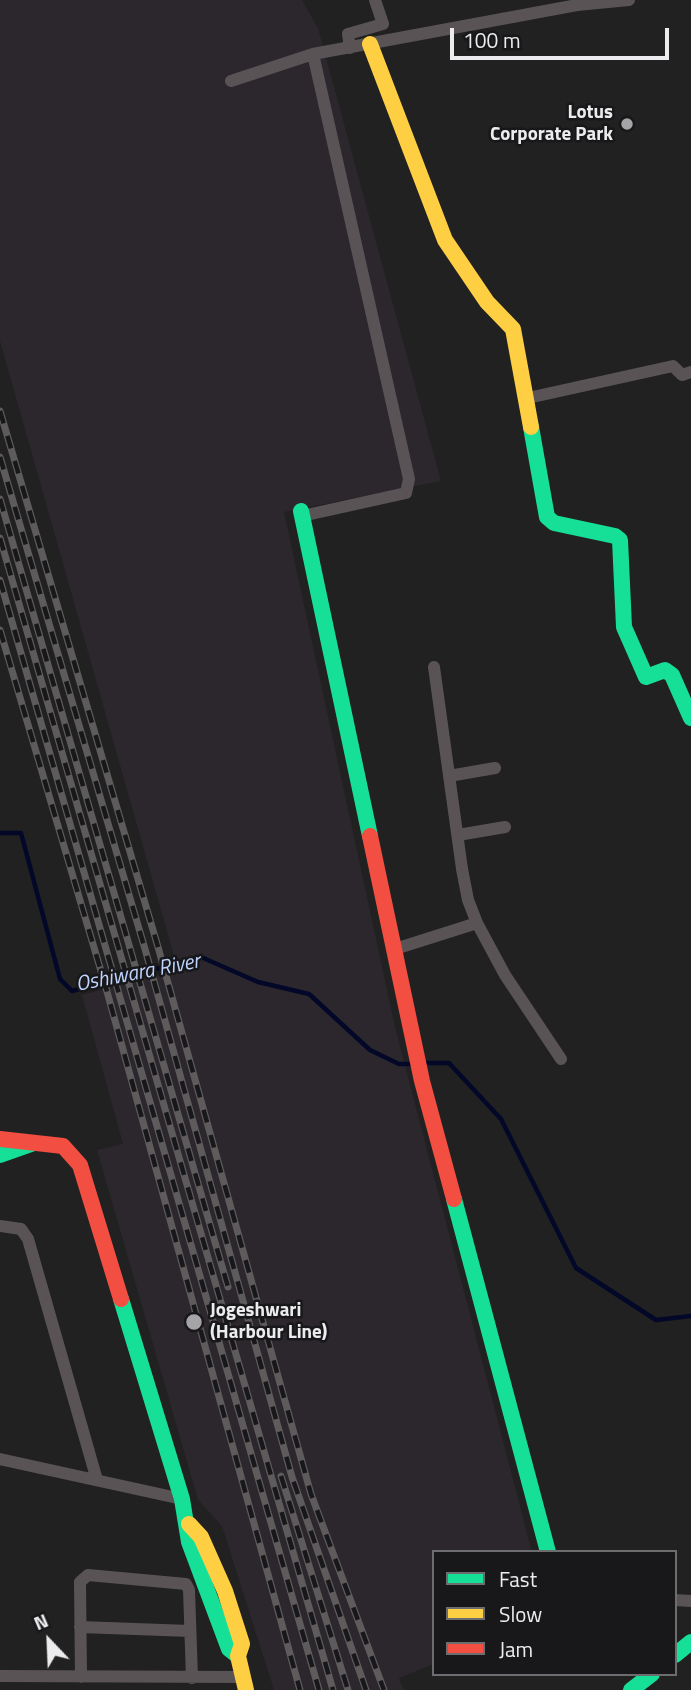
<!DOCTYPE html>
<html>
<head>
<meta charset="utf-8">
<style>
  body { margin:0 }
  #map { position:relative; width:691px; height:1690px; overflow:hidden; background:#212121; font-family:"Titillium Web",sans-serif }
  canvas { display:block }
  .legend { position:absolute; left:432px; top:1550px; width:245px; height:126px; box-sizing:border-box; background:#181719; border:2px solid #6d6c6e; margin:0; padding:9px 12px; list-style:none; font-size:21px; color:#ecebed }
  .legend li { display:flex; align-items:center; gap:14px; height:35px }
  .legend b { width:35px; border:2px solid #6d6c6e }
  .north { position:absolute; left:14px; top:1606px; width:70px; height:70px; -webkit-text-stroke:5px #181719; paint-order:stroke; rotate:337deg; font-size:19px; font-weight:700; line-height:28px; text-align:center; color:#ecebed }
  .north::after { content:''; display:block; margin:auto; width:24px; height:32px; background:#ecebed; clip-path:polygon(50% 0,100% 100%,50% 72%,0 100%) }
  .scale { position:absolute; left:450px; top:28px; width:219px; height:32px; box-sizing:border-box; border:4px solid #ecebed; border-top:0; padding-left:9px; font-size:21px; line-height:24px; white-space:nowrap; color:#ecebed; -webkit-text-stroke:5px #181719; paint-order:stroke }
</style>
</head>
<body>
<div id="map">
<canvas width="691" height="1690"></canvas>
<ul class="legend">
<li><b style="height:9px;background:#16e098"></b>Fast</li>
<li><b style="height:9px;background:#ffcf43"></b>Slow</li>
<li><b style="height:9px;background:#f24e42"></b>Jam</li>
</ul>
<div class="north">N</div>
<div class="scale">100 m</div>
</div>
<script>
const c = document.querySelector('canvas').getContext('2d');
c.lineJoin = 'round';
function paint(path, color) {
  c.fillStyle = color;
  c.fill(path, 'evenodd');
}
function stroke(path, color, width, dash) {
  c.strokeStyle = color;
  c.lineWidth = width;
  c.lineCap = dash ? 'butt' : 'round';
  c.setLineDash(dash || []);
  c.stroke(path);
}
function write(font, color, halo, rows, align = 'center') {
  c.font = font + ' "Titillium Web",sans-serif';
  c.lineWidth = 5;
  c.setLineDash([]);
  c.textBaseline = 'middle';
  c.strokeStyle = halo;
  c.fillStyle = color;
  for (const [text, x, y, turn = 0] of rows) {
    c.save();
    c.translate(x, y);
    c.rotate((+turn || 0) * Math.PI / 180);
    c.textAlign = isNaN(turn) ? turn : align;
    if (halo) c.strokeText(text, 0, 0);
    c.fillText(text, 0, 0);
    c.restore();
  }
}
paint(new Path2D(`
  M0 0H302L318 28 441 481 284 512 395 1027 532 1552H434V1664L399 1678 404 1690H274L222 1526 198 1500 97 1150 123 1144 82 995 178 970 0 341Z`), '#2b272c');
stroke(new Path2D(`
  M0 833H21L60 979 72 991 201 957 258 982 309 994 370 1050 399 1064H413
  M421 1063H449L501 1119 576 1268 656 1320 691 1316`), '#030829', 4.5);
stroke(new Path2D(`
  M350 48 348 34 383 24 375 0
  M231 81 313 54 577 5 629 0
  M528 398 673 366 682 375 691 372
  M302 516 406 493 409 479 313 54
  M434 667 462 869 468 900 477 923
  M449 776 495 768
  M458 835 505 827
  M395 949 477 923 505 975 561 1059
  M0 1226 21 1229 28 1239 97 1480
  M0 1459 182 1499
  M675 1600 691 1601
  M80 1627 190 1631
  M0 1676 243 1677
  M81 1677 80 1582 88 1575 186 1584 189 1590 192 1678`), '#595356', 12);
stroke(new Path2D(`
  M531 427 547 517 554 523 615 536 620 540 624 627 646 677 665 670 672 675 691 718
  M301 511 370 836
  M0 1155 34 1143
  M454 1199 548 1552
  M121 1299 182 1499 189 1542 229 1649 238 1656
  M675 1655 691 1642
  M631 1690 652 1674`), '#16e098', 16);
stroke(new Path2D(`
  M370 44 445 240 487 302 513 329 531 427
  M189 1524 201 1537 225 1591 242 1644 238 1656 246 1690`), '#ffcf43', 16);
stroke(new Path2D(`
  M370 836 422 1081 454 1199
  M0 1139 63 1146 80 1165 121 1299`), '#f24e42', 16);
const rail = new Path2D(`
  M0 411 158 947 311 1494 384 1690
  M0 457 145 949 292 1477 366 1690
  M0 499 228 1287
  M0 538 333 1690
  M0 580 319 1690
  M0 630 106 988 300 1690
  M281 1476 348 1690`);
stroke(rail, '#5e5b5d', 7);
stroke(rail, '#181719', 4.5, [13]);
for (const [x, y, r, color] of [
  [627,124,7,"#a5a4a6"],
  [194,1322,9,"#a5a4a6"]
]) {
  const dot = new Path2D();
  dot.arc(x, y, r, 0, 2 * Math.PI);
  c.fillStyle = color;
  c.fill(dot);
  stroke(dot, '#181719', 2.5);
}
write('bold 19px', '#ecebed', '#181719', [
  ["Lotus",613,113],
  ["Corporate Park",613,135],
  ["Jogeshwari",210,1311,"left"],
  ["(Harbour Line)",210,1333,"left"]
], 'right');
write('italic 21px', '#bed4fe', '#181719', [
  ["Oshiwara River",138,974,-11]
]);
</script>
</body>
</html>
